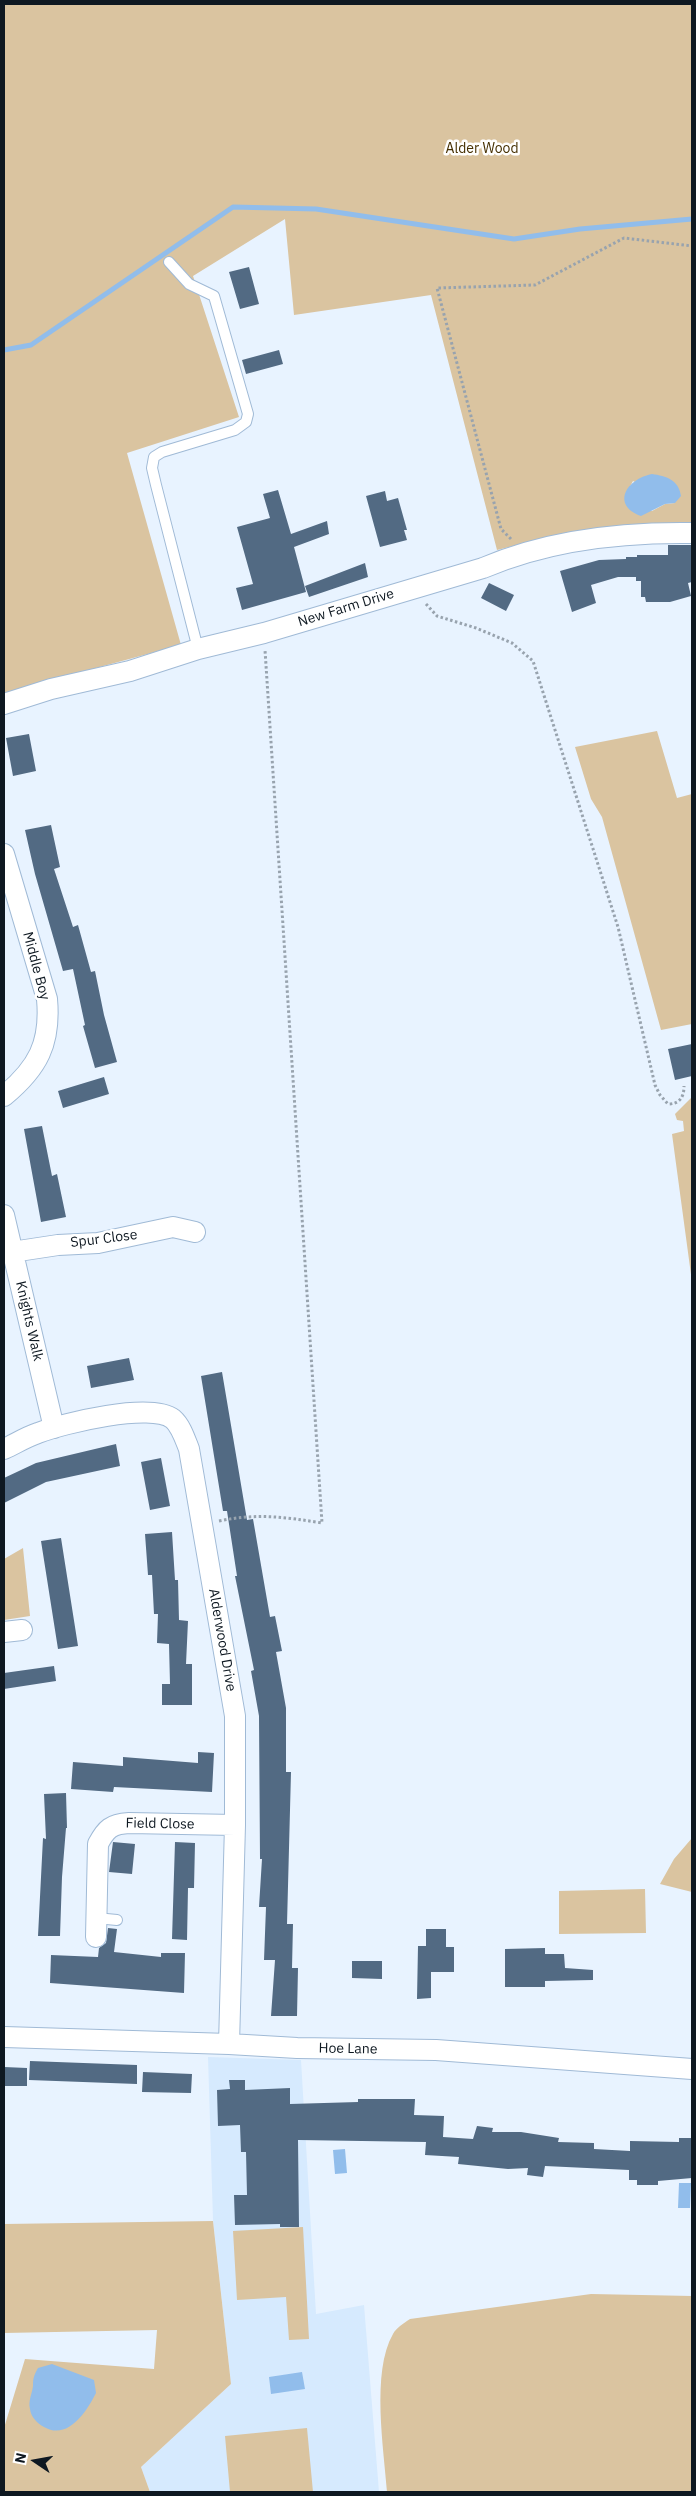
<!DOCTYPE html>
<html>
<head>
<meta charset="utf-8">
<style>
  body { margin:0 }
  #map { position:relative; width:696px; height:2496px; overflow:hidden; background:#e8f3ff; font-family:"IBM Plex Sans",sans-serif }
  canvas { display:block }
  .frame { position:absolute; inset:0; border:5px solid #0e1821; pointer-events:none }
  .north { position:absolute; left:10px; top:2436px; width:50px; height:50px; -webkit-text-stroke:4px #fff; paint-order:stroke; rotate:282deg; font-size:14px; font-weight:700; line-height:20px; text-align:center; color:#0e1821 }
  .north::after { content:''; display:block; margin:auto; width:18px; height:22px; background:#0e1821; clip-path:polygon(50% 0,100% 100%,50% 72%,0 100%) }
</style>
</head>
<body>
<div id="map">
<canvas width="696" height="2496"></canvas>
<div class="frame"></div>
<div class="north">N</div>
</div>
<script>
const c = document.querySelector('canvas').getContext('2d');
c.lineJoin = 'round';
function paint(path, color) {
  c.fillStyle = color;
  c.fill(path, 'evenodd');
}
function stroke(path, color, width, dash) {
  c.strokeStyle = color;
  c.lineWidth = width;
  c.lineCap = dash ? 'butt' : 'round';
  c.setLineDash(dash || []);
  c.stroke(path);
}
function write(font, color, halo, rows, align = 'center') {
  c.font = font + ' "IBM Plex Sans",sans-serif';
  c.lineWidth = 5;
  c.setLineDash([]);
  c.textBaseline = 'middle';
  c.strokeStyle = halo;
  c.fillStyle = color;
  for (const [text, x, y, turn = 0] of rows) {
    c.save();
    c.translate(x, y);
    c.rotate((+turn || 0) * Math.PI / 180);
    c.textAlign = isNaN(turn) ? turn : align;
    if (halo) c.strokeText(text, 0, 0);
    c.fillText(text, 0, 0);
    c.restore();
  }
}
paint(new Path2D(`
  M208 2057 301 2060 316 2314 364 2305 379 2492H150L141 2467 231 2384 213 2220Z`), '#d6eafe');
paint(new Path2D(`
  M4 4H692V527L553 536 497 550 431 295 294 315 285 219 193 276 239 417 127 453 181 645 59 678 4 699ZM633 481 675 503 665 504 652 511 625 496Z
  M657 731 677 798 692 794V1024L661 1030 602 817 591 799 575 747Z
  M692 1097V1282L672 1134 684 1131 683 1121 677 1120 675 1114Z
  M23 1548 30 1616 4 1620V1559Z
  M692 1838V1892L660 1884 674 1859Z
  M645 1889 646 1933 559 1934V1891Z
  M213 2221 231 2384 141 2467 150 2492H4V2428L25 2359 154 2369 157 2330 4 2333V2224Z
  M303 2227 309 2339 289 2340 286 2297 237 2300 233 2231Z
  M591 2294 692 2296V2492H387C384 2449 371 2372 393 2334 396 2328 404 2323 410 2319Z
  M307 2428 313 2492H230L225 2436Z`), '#dac4a0');
paint(new Path2D(`
  M652 474C666 476 679 480 681 496L675 503 665 504 641 516C611 505 626 479 652 474Z
  M345 2149 347 2173 335 2174 333 2150Z
  M679 2183H691L690 2208H678Z
  M52 2364 94 2380 96 2393C87 2411 68 2441 44 2427 37 2423 31 2417 30 2409 28 2401 32 2394 33 2386 33 2378 34 2375 38 2368Z
  M302 2372 305 2389 271 2394 269 2377Z`), '#91bdeb');
stroke(new Path2D(`
  M4 350 31 345 233 207 316 209 514 239 580 229 692 219`), '#91bdeb', 5);
paint(new Path2D(`
  M249 267 259 304 240 309 229 272Z
  M279 350 283 364 246 374 242 360Z
  M278 490 291 534 327 521 329 534 294 547 306 592 242 610 236 588 253 584 237 527 270 518 263 494Z
  M385 491 387 501 398 498 407 530H404L407 540 380 547 366 496Z
  M668 545H692V582L688 583 691 596 670 602H646L645 597H641V581H636V577H618L591 585 596 603 572 612 560 571 599 560 626 559V557H637V555H668Z
  M365 563 368 577 309 597 305 586Z
  M489 583 514 595 506 611 481 598Z
  M29 734 36 771 13 776 6 738Z
  M51 825 60 867 54 869 73 927 78 925 91 972 95 971 104 1015 117 1062 95 1068 83 1026 85 1025 73 969 63 971 35 874 25 830Z
  M692 1044V1076L675 1080 668 1049Z
  M104 1077 109 1094 63 1108 58 1091Z
  M42 1126 52 1176 57 1174 66 1217 41 1222 24 1129Z
  M129 1358 134 1380 91 1388 87 1366Z
  M222 1372 247 1520 253 1519 270 1617 275 1616 282 1651 276 1652 286 1708V1772H291L287 1924H293L292 1968H298L297 2016H271L275 1960H264L266 1907H259L262 1859H260L259 1716 251 1671 254 1670 235 1576H237L227 1511H223L201 1376Z
  M116 1444 120 1466 46 1482 4 1503V1478L36 1463Z
  M161 1458 170 1506 150 1510 141 1462Z
  M172 1532 175 1580H178L179 1620 188 1621 186 1664H192V1705H162V1684H170L169 1644 157 1643 158 1614H154L152 1575H148L145 1534Z
  M61 1538 78 1646 58 1649 41 1541Z
  M54 1666 56 1681 4 1689V1673Z
  M198 1752 214 1753 212 1792 114 1787 113 1792 71 1789 73 1762 123 1766V1757L198 1763Z
  M66 1793 67 1828H66L62 1877 60 1936H38L43 1838 46 1839 44 1794Z
  M113 1842 135 1844 132 1874 109 1872Z
  M175 1842 195 1843 194 1888H188L187 1940 172 1939Z
  M108 1928 117 1929 114 1952 161 1957V1953H185L184 1993 50 1983 51 1955 98 1957 99 1948 106 1943Z
  M426 1929H446V1947H454V1972H431V1998L417 1999 418 1946H426Z
  M545 1948V1954H564L565 1968 593 1970V1980L545 1981V1987H505V1949Z
  M352 1961H382V1979L352 1978Z
  M30 2061 137 2065V2084L29 2080Z
  M4 2067 27 2068V2086H4Z
  M143 2072 192 2074 191 2093 142 2092Z
  M229 2080H245V2090L290 2088V2104L358 2102V2099H415L414 2115 444 2116 443 2137 473 2139 477 2126 493 2128 492 2132H521L559 2138 558 2142 594 2143V2149L630 2151V2141L679 2142V2138H692V2178L658 2181V2185H637V2180H629V2170L545 2166 543 2177 527 2175 528 2168 508 2169 458 2164 459 2157 425 2155 426 2142 298 2140 299 2227H280V2224L235 2225 234 2195H247L246 2152H241L240 2125 218 2126 217 2090 230 2089Z`), '#526a83');
const service = new Path2D(`
  M169 262 189 284 214 296 248 414 246 422 235 430 162 452 154 457 152 468 156 485 198 649
  M96 1918 117 1920`);
const minor = new Path2D(`
  M4 704 51 689 130 671 198 649 264 633 483 568C548 540 622 532 692 533
  M4 854 47 999C51 1043 38 1068 4 1096
  M4 1215 54 1428
  M12 1252 58 1245 98 1243 173 1227 195 1232
  M4 1449C15 1444 26 1437 38 1433 64 1423 151 1402 173 1419 181 1426 185 1439 189 1449L235 1716V1825L229 2044
  M4 1632 22 1630
  M96 1937 98 1844C106 1829 111 1824 129 1823L235 1825
  M4 2037 229 2044 297 2048 436 2050 692 2069`);
stroke(service, '#a0bad6', 12);
stroke(minor, '#a0bad6', 22);
stroke(new Path2D(`
  M511 539 501 529 437 288 535 285 624 238 692 246
  M426 604 437 616 476 628 512 643 533 661 618 927 655 1085 660 1095 668 1104C680 1104 684 1097 684 1086
  M219 1521C257 1513 285 1517 322 1523L265 650`), '#98a3ae', 3, [2.5, 2.5]);
stroke(service, '#fff', 10);
stroke(minor, '#fff', 20);
write('14px', '#463002', '#fff', [
  ["Alder Wood",482,149]
]);
write('14px', '#0e1821', '#fff', [
  ["New Farm Drive",346,608,-17],
  ["Middle Boy",36,966,75],
  ["Spur Close",104,1239,-7],
  ["Knights Walk",29,1321,77],
  ["Alderwood Drive",222,1640,80],
  ["Field Close",160,1824,1],
  ["Hoe Lane",348,2049,1]
]);
</script>
</body>
</html>
